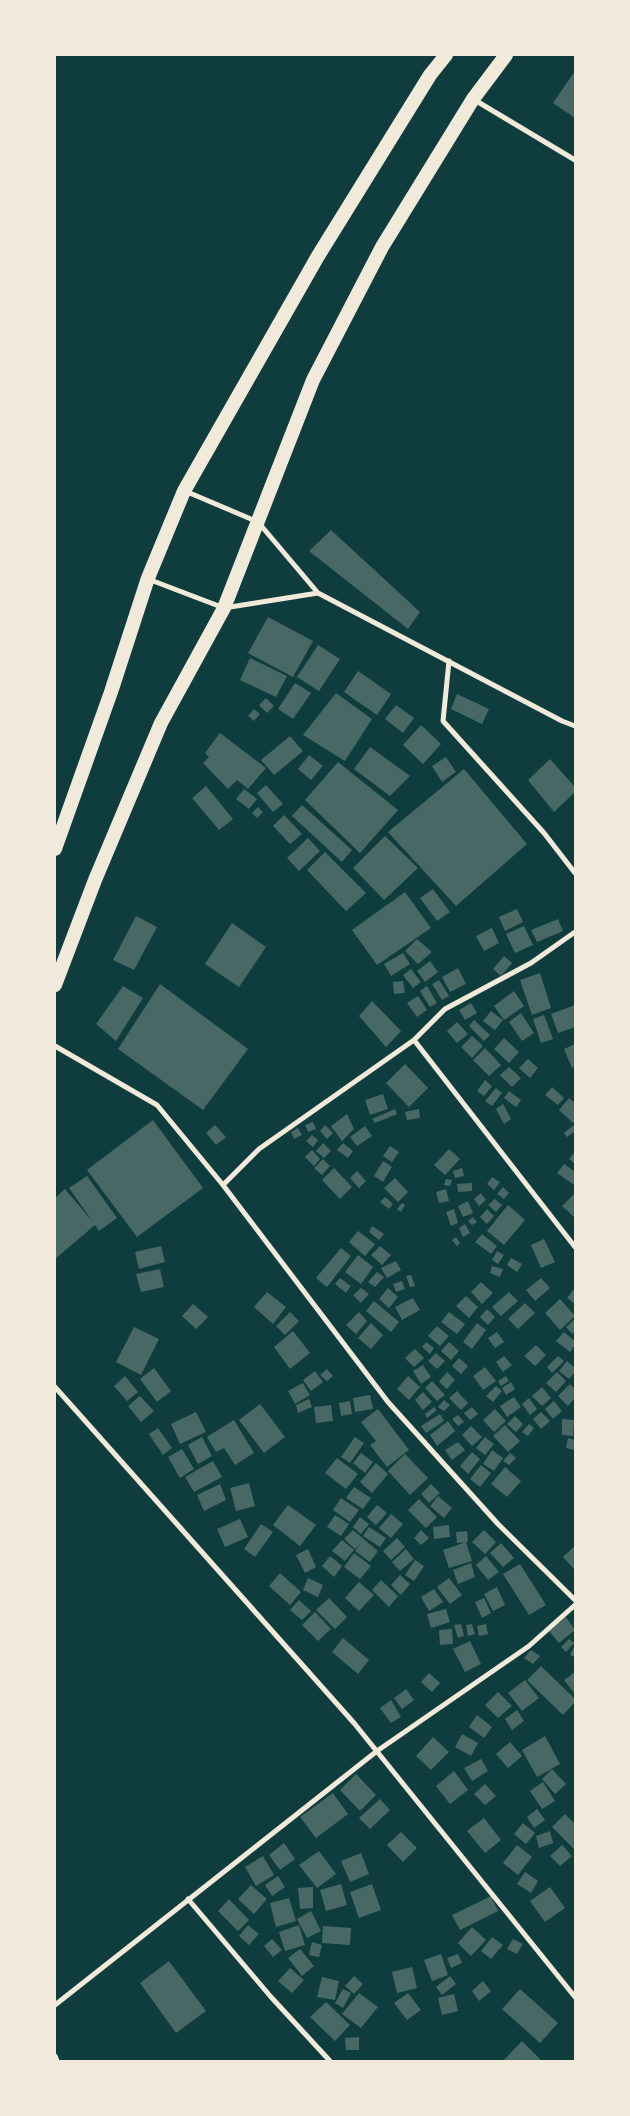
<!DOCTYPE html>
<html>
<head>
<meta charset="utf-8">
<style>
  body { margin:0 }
  #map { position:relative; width:630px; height:2116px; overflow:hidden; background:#0f3d3e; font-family:"Exo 2",sans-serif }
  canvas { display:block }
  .frame { position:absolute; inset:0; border:56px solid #f1e9da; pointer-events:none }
</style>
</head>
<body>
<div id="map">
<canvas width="630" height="2116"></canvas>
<div class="frame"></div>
</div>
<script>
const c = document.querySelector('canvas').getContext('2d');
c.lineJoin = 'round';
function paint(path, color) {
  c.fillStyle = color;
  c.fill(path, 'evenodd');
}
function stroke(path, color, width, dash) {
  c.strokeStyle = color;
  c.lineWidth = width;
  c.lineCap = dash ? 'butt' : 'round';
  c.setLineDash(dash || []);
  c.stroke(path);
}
paint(new Path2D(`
  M575 71V118L553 103Z
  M331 530 420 612 408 629 309 551Z
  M268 617 313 641 293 677 248 653Z
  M318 645 340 659 319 691 297 677Z
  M250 658 287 676 276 697 240 680Z
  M358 671 391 694 377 715 344 692Z
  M295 683 311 693 293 719 278 709Z
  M336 693 372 719 345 761 303 735Z
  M457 694 489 709 482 724 451 709Z
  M266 698 274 706 267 713 259 705Z
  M396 705 414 718 403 733 385 719Z
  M254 709 260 714 254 721 248 716Z
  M421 725 441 744 423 764 403 745Z
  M220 733 266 768 248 789 237 780 228 789 203 763 209 757 205 753Z
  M290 736 303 751 274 775 261 760Z
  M370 747 410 776 390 796 354 769Z
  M309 755 323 766 311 780 298 769Z
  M446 757 456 772 442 782 432 766Z
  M550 759 575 787V792L554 812 528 780Z
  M338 762 398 810 360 853 305 800Z
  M464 769 527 844 456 906 388 832Z
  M266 785 283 804 273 812 257 793Z
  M206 786 233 819 219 830 192 798Z
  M244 789 257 799 249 809 236 799Z
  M302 805 352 850 342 862 292 816Z
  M258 807 263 812 257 818 252 813Z
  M284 815 302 834 290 844 273 826Z
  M385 836 418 868 384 900 353 868Z
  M308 838 320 851 299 871 287 858Z
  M325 852 366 893 346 911 307 870Z
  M433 889 450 912 437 921 420 898Z
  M405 892 431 928 377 965 352 930Z
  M517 909 523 922 505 931 499 917Z
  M136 916 157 927 134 970 113 960Z
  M558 919 563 931 537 942 531 930Z
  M232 923 266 947 239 987 205 964Z
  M524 926 533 945 515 953 506 934Z
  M492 928 499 943 484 951 476 936Z
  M417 939 432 952 418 964 405 951Z
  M403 953 410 964 391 976 384 964Z
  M504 956 512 963 501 976 493 969Z
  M430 961 438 972 425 982 417 971Z
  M458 968 466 984 450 992 442 977Z
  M411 969 421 982 413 988 403 975Z
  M540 973 551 1008 532 1015 520 980Z
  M439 980 449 996 442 1000 432 984Z
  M403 981 405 993 394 994 393 982Z
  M160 984 248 1049 203 1110 118 1049Z
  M123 986 143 998 116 1041 96 1024Z
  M427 986 437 1003 430 1007 420 991Z
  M514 991 524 1006 504 1020 494 1006Z
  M418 996 427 1010 417 1017 407 1003Z
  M372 1001 401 1031 386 1047 359 1016Z
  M471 1003 477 1013 465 1020 459 1010Z
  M575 1005V1027L558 1033 551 1014Z
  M491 1011 503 1020 495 1030 483 1021Z
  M521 1013 534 1033 522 1041 509 1022Z
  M544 1015 553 1039 541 1043 533 1019Z
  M474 1020 490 1035 484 1041 469 1026Z
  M457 1022 468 1034 457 1043 447 1031Z
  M472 1036 483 1046 472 1058 461 1047Z
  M504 1038 519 1052 509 1063 494 1049Z
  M575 1044V1066L572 1068 564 1049Z
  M485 1048 501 1065 489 1076 473 1060Z
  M528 1059 538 1068 530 1078 519 1068Z
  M405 1064 428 1088 409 1107 386 1083Z
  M509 1067 521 1078 512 1087 500 1075Z
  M485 1080 492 1086 484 1096 477 1091Z
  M552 1087 564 1098 558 1105 545 1095Z
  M496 1088 502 1093 492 1106 485 1101Z
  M509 1091 521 1100 516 1107 504 1098Z
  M383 1094 388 1109 370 1115 365 1100Z
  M569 1098 575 1103V1120L573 1123 559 1110Z
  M503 1104 511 1119 504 1124 496 1109Z
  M395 1109 397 1114 375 1123 372 1119Z
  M419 1109 420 1118 407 1120 405 1112Z
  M347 1114 354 1129 342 1141 331 1126Z
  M153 1120 203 1188 137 1237 87 1170Z
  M313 1122 316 1129 308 1132 305 1125Z
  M575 1124V1131L567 1137 564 1133Z
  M215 1125 226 1137 216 1145 206 1133Z
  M325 1125 333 1133 327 1139 320 1131Z
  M365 1126 372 1136 357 1146 350 1137Z
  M298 1128 302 1135 294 1139 291 1132Z
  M312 1135 318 1140 313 1147 306 1141Z
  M323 1143 331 1151 324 1158 316 1151Z
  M343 1143 353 1151 348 1158 337 1150Z
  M390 1146 399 1152 392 1162 383 1156Z
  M449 1149 460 1159 445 1175 434 1165Z
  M312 1150 320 1159 314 1166 305 1157Z
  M575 1152V1164L569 1159Z
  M323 1159 330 1166 322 1175 314 1168Z
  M383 1161 392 1167 383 1182 374 1176Z
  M564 1164 575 1172 574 1185 557 1173Z
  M334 1168 352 1187 340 1199 322 1180Z
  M462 1168 464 1176 455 1178 453 1171Z
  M357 1171 366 1181 359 1188 350 1178Z
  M87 1176 117 1218 99 1231 95 1225 55 1259V1198L65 1189 93 1222 69 1188Z
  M492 1177 500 1182 494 1190 487 1184Z
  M395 1178 408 1192 398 1202 384 1188Z
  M446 1179 452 1180 450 1186 444 1185Z
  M472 1183V1191L458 1192 457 1184Z
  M503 1187 509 1193 504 1199 497 1194Z
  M446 1189 449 1201 439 1203 436 1192Z
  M481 1193 486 1200 479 1206 474 1199Z
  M575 1193V1218L562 1206Z
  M385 1197 393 1204 389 1209 380 1202Z
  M495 1199 502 1205 496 1212 488 1205Z
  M468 1201 473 1213 463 1217 458 1206Z
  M402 1203 405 1205 401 1212 397 1209Z
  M508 1205 525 1220 504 1245 487 1231Z
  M454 1209 458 1223 451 1226 446 1212Z
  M487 1209 494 1216 487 1224 480 1217Z
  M473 1217 477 1222 472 1225 468 1221Z
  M465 1224 470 1233 463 1237 459 1228Z
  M372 1226 384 1234 379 1240 369 1232Z
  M358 1231 375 1244 365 1256 349 1242Z
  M482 1234 497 1246 491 1254 475 1242Z
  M456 1237 460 1243 457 1246 452 1240Z
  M544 1239 555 1262 541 1268 531 1245Z
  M161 1246 165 1262 139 1269 135 1252Z
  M380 1246 391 1255 382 1265 371 1255Z
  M341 1248 351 1256 327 1287 316 1278Z
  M497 1251 504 1255 498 1264 492 1260Z
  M358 1255 373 1267 361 1284 345 1272Z
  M511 1258 522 1264 517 1272 507 1265Z
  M396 1261 401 1270 387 1278 381 1268Z
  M492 1266 503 1269 500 1277 490 1273Z
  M160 1269 164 1287 141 1292 136 1274Z
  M377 1272 384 1277 375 1287 368 1282Z
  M411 1275 415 1286 410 1287 406 1276Z
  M340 1278 351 1286 346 1293 335 1284Z
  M541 1278 550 1288 535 1301 526 1290Z
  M402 1281 405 1289 396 1292 393 1284Z
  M481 1282 493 1293 482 1304 471 1292Z
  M361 1288 369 1294 361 1303 353 1295Z
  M388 1288 398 1297 389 1308 379 1299Z
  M575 1288V1304L567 1298Z
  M267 1292 286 1307 273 1324 254 1307Z
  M509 1292 518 1301 501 1316 492 1307Z
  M466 1296 478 1307 469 1318 456 1306Z
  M413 1298 420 1310 402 1320 395 1307Z
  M560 1299 575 1316 560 1330 545 1313Z
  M374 1301 399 1322 391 1332 366 1311Z
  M525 1303 535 1313 518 1329 508 1319Z
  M193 1304 208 1317 196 1329 182 1316Z
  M487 1309 495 1317 488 1325 480 1317Z
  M290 1312 299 1321 285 1335 276 1326Z
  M359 1312 367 1321 356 1334 346 1325Z
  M449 1312 465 1324 457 1334 441 1322Z
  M575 1319V1331L572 1334 566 1327Z
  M371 1323 383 1335 371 1349 358 1338Z
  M477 1323 486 1330 472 1349 463 1342Z
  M437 1326 449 1336 440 1346 428 1336Z
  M134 1327 159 1339 141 1375 116 1362Z
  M293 1331 310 1353 290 1369 274 1347Z
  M497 1332 504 1342 495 1348 488 1338Z
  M564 1332 575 1341V1345L570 1352 556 1341Z
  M426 1342 434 1348 430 1354 422 1347Z
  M449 1342 459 1351 451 1360 441 1351Z
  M536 1345 546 1355 535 1366 524 1356Z
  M415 1349 424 1358 414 1367 405 1358Z
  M436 1353 445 1361 437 1369 428 1361Z
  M504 1356 512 1365 503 1372 496 1362Z
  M558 1356 564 1361 552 1373 547 1367Z
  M459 1358 468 1366 461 1374 452 1366Z
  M567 1361 575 1368V1372L569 1379 559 1371Z
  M423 1365 431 1377 421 1384 413 1371Z
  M485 1367 496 1381 483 1390 473 1376Z
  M154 1368 171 1391 157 1402 140 1379Z
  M327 1369 333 1376 327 1381 320 1375Z
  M315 1371 323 1382 311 1391 303 1380Z
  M447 1372 455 1380 447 1389 439 1382Z
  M557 1372 566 1381 556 1392 546 1383Z
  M125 1376 138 1392 127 1401 114 1386Z
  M408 1376 420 1387 409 1400 397 1389Z
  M506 1376 509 1381 501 1386 498 1381Z
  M432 1381 445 1395 437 1401 425 1388Z
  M511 1382 515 1389 506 1395 502 1388Z
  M303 1383 310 1395 295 1404 288 1391Z
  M570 1384 575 1389V1398L568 1406 558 1396Z
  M496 1386 502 1391 493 1402 486 1396Z
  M542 1387 551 1398 542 1406 532 1396Z
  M457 1391 468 1403 461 1410 449 1398Z
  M423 1392 432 1402 423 1410 415 1400Z
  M370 1395 373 1409 355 1412 353 1398Z
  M140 1396 154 1411 141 1422 128 1406Z
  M514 1397 521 1407 507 1417 500 1406Z
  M529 1398 537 1409 530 1415 522 1404Z
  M309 1399 312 1407 298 1413 296 1405Z
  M444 1400 450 1405 444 1411 438 1407Z
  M350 1401 352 1414 341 1416 339 1403Z
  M554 1401 562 1411 553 1419 545 1409Z
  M260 1404 285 1437 264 1453 239 1420Z
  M331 1405 333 1421 316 1423 314 1407Z
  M434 1407 437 1410 427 1418 425 1414Z
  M472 1407 478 1414 470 1420 464 1413Z
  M378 1409 409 1450 387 1467 370 1445 376 1441 361 1422Z
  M495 1409 506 1421 494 1432 483 1420Z
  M196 1412 206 1432 180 1444 171 1424Z
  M541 1412 550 1421 541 1429 533 1419Z
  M440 1414 444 1421 426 1433 421 1426Z
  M458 1415 464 1422 458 1426 452 1419Z
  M515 1416 523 1424 516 1432 507 1424Z
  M562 1419 574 1420 573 1436 562 1435Z
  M234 1420 254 1453 235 1465 224 1448 216 1452 207 1437Z
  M448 1421 455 1431 437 1446 430 1435Z
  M529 1424 534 1428 528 1436 522 1432Z
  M505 1425 520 1441 508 1452 493 1436Z
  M471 1426 482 1437 472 1446 462 1435Z
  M158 1428 172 1448 163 1455 149 1434Z
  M202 1437 212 1456 198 1464 188 1445Z
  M355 1437 364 1443 350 1463 341 1457Z
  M485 1437 494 1444 485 1455 476 1448Z
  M568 1438 575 1440V1450L566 1448Z
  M458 1442 465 1450 452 1460 445 1450Z
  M182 1449 194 1469 180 1478 168 1457Z
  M492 1450 503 1458 494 1471 483 1464Z
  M472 1452 480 1459 468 1474 460 1466Z
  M361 1453 373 1462 365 1473 353 1463Z
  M510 1453 516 1458 509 1465 503 1461Z
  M405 1454 428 1478 410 1495 388 1471Z
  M337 1458 358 1474 346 1489 325 1473Z
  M213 1461 222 1477 194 1492 185 1477Z
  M376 1463 388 1474 372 1493 360 1482Z
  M481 1465 491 1473 480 1487 470 1479Z
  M505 1467 521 1481 507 1497 491 1484Z
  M249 1483 255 1506 236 1511 230 1488Z
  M220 1484 226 1500 204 1511 197 1495Z
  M431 1484 440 1493 429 1503 421 1494Z
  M354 1487 371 1498 363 1509 346 1498Z
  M438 1496 452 1508 444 1518 430 1506Z
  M341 1498 359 1510 350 1522 333 1510Z
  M419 1499 437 1517 426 1528 408 1510Z
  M288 1505 316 1525 300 1546 273 1525Z
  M377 1505 387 1513 376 1525 367 1517Z
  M391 1514 403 1524 391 1538 379 1528Z
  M335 1515 349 1524 341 1536 327 1527Z
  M360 1517 369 1524 361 1534 353 1527Z
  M240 1519 248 1537 225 1547 217 1529Z
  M261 1524 273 1532 255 1557 244 1549Z
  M449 1525 450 1537 434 1539 433 1527Z
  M369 1527 386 1538 380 1547 363 1536Z
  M353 1530 378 1551 370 1562 355 1551 361 1543 355 1549 344 1539Z
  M421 1530 429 1538 421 1545 414 1538Z
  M484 1530 496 1542 485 1554 472 1542Z
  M467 1531 468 1542 457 1543 456 1532Z
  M397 1538 405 1547 391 1560 383 1551Z
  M342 1540 354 1550 345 1561 332 1551Z
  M466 1542 472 1561 449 1568 443 1550Z
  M501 1543 514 1558 503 1567 490 1553Z
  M575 1546V1570L563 1557Z
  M308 1549 316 1567 305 1573 296 1555Z
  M406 1549 414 1559 400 1571 392 1562Z
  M354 1553 371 1566 360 1579 344 1567Z
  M330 1556 342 1566 334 1577 322 1566Z
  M486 1556 499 1572 488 1580 476 1565Z
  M415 1560 424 1566 414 1581 405 1575Z
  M471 1563 475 1577 458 1584 453 1570Z
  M520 1564 546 1605 529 1615 503 1574Z
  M280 1573 301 1592 290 1605 269 1586Z
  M400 1575 410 1584 401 1595 391 1585Z
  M308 1578 323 1585 318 1597 303 1590Z
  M449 1578 462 1595 450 1604 437 1587Z
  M381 1580 398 1596 389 1607 372 1590Z
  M359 1582 374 1595 359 1611 345 1598Z
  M497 1587 505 1605 493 1611 484 1594Z
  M434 1589 443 1602 429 1611 421 1597Z
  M329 1598 347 1617 335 1629 316 1610Z
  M484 1598 491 1613 482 1618 475 1602Z
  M299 1600 311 1611 302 1620 290 1610Z
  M446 1609 450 1622 431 1628 427 1614Z
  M315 1612 331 1629 318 1641 302 1625Z
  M566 1617 575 1630 559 1643 549 1631Z
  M461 1624 464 1636 458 1638 454 1625Z
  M472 1624 475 1634 468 1636 466 1625Z
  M486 1624 488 1634 479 1636 477 1626Z
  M452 1629 453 1644 440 1645 439 1630Z
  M343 1638 369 1660 358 1674 332 1652Z
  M569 1639 574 1643 566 1652 561 1647Z
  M470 1641 481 1664 465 1672 453 1649Z
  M575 1645V1657L570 1655Z
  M531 1650 540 1656 533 1664 524 1658Z
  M541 1666 575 1699V1702L563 1715 527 1680Z
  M575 1672V1694L564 1680Z
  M429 1673 440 1683 432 1692 421 1682Z
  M525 1680 539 1698 522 1711 508 1693Z
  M406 1689 414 1700 402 1709 394 1698Z
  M498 1692 512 1706 498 1718 485 1705Z
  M391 1700 401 1717 391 1723 380 1708Z
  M517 1710 524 1721 512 1730 505 1719Z
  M477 1715 492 1727 484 1738 469 1727Z
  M462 1734 478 1743 471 1756 455 1747Z
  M545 1736 560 1764 537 1777 522 1750Z
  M433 1737 449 1752 431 1770 416 1756Z
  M510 1742 522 1756 508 1768 496 1754Z
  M481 1759 488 1771 472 1781 464 1768Z
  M552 1769 566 1784 555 1794 542 1779Z
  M454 1771 468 1790 450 1804 436 1786Z
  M356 1774 376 1795 360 1811 340 1790Z
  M543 1782 555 1801 542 1809 530 1791Z
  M485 1784 496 1796 485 1805 474 1794Z
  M333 1793 348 1814 316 1838 300 1817Z
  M380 1799 390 1810 370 1829 359 1818Z
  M537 1809 545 1820 534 1828 527 1817Z
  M565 1814 575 1824 574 1849 552 1827Z
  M484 1818 501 1840 485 1853 467 1831Z
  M523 1823 535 1833 526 1844 514 1834Z
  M550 1831 553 1843 539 1848 536 1836Z
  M401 1832 417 1848 403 1862 387 1845Z
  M284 1843 295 1859 280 1870 269 1855Z
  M517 1845 532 1857 518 1875 503 1863Z
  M562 1845 572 1856 560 1866 550 1856Z
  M319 1851 336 1874 317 1888 299 1865Z
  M361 1853 369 1874 350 1882 341 1861Z
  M263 1856 274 1875 256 1886 245 1867Z
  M525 1872 538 1881 531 1893 517 1884Z
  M278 1876 285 1887 272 1896 265 1885Z
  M341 1884 347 1905 326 1911 320 1890Z
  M372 1884 381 1910 359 1918 350 1892Z
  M251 1885 267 1899 254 1914 238 1899Z
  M313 1887V1908L300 1909 298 1888Z
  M550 1887 565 1908 545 1922 530 1901Z
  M491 1896 498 1911 460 1930 452 1915Z
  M289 1898 296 1921 276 1927 270 1903Z
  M229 1899 249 1920 238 1931 218 1911Z
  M311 1911 321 1931 307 1938 297 1919Z
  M248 1925 259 1934 249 1945 239 1936Z
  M299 1925 305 1945 285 1951 279 1932Z
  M323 1926 351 1928 350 1945 322 1943Z
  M472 1927 486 1940 471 1956 458 1943Z
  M492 1937 503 1945 491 1959 481 1951Z
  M272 1939 282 1950 273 1957 264 1946Z
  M513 1939 523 1944 517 1954 507 1949Z
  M312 1942 322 1945 319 1957 309 1955Z
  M300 1949 314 1966 302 1976 288 1958Z
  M441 1954 448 1975 432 1981 424 1960Z
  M458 1954 462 1963 451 1968 447 1958Z
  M169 1961 206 2011 176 2033 140 1983Z
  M412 1967 417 1988 397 1993 392 1972Z
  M290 1968 304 1980 292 1993 278 1981Z
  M354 1976 363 1984 354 1994 345 1986Z
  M450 1976 456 1984 442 1995 436 1987Z
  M322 1977 339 1981 335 2000 317 1997Z
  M483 1981 491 1991 479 2001 472 1991Z
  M343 1989 351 1993 343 2008 335 2003Z
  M520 1989 558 2023 540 2043 502 2009Z
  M359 1993 378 2007 361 2028 342 2014Z
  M408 1993 421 2010 407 2020 394 2003Z
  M454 1994 458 2011 442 2015 438 1998Z
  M326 2002 350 2025 335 2041 310 2017Z
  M359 2037V2050H346L345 2038Z
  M522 2041 540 2059 538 2061H503Z`), '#486865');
stroke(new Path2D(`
  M473 99 575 160
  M185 491 258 522 318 593 562 721 575 726
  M148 579 224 608 318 593
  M449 661 443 721 544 833 575 873
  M414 1040 445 1009 531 963 575 932
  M55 1046 157 1105 223 1185 388 1402 498 1524 575 1600
  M223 1185 259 1149 414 1040 575 1247
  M55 1387 354 1723 575 1997
  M188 1899 271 1997 330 2061
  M55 2005 377 1751 529 1646 575 1605
  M55 2056 57 2061`), '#f1e9da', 5);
stroke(new Path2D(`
  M55 849 111 692 148 578 184 491 318 256 430 75 446 55
  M55 985 95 880 161 723 224 608 313 380 382 247 473 99 506 55`), '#f1e9da', 14);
</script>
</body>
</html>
